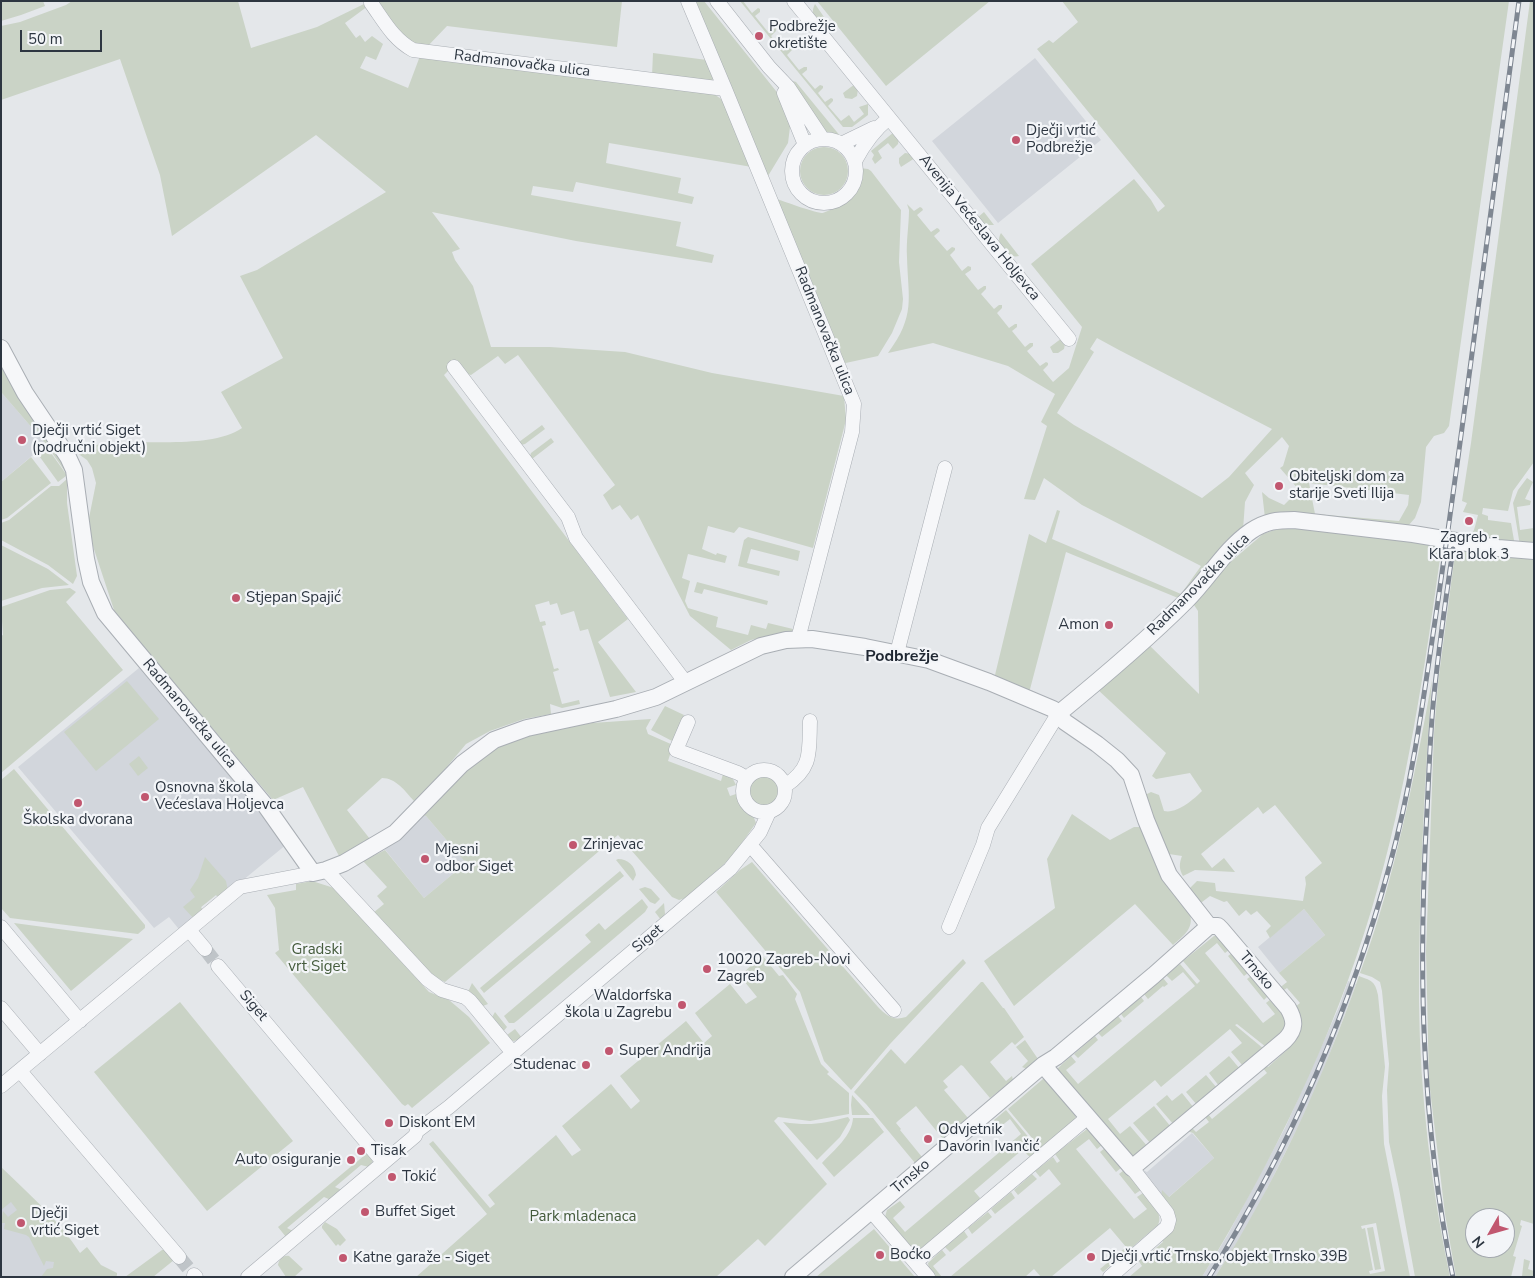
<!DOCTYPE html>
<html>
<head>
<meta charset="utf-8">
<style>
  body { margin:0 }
  #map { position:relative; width:1535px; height:1278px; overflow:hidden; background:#e4e7ea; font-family:"Nunito Sans",sans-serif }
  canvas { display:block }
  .frame { position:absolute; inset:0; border:2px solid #2d3641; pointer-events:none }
  .north { position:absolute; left:1465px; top:1208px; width:50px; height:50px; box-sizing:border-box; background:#f3f5f8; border:1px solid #a4a9af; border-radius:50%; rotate:232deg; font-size:14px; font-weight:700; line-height:20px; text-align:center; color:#2d3641 }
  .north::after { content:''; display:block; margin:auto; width:18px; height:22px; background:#c1576f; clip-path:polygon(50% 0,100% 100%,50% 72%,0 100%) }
  .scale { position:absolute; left:20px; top:30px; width:82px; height:22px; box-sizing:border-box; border:2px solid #2d3641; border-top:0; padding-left:6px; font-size:15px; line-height:18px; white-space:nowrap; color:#2d3641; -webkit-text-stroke:4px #f3f5f8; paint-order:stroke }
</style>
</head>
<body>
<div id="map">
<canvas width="1535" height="1278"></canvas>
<div class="frame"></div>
<div class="north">N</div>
<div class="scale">50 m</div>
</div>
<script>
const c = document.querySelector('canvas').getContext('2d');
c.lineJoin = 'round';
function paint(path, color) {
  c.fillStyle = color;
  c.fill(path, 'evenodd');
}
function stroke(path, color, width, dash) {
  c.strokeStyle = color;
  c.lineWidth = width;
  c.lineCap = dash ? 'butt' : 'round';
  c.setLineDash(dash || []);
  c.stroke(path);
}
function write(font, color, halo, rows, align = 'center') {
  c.font = font + ' "Nunito Sans",sans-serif';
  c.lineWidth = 4.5;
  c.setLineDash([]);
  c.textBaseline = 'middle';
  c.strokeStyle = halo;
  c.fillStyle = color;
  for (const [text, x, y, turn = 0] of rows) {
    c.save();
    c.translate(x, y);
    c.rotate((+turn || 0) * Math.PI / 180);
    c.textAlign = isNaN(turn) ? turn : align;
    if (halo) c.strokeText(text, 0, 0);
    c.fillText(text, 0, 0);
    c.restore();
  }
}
paint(new Path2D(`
  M1035 58 1101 140 998 223 932 141Z
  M1 392 46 444 1 482Z
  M139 668 287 844 220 899 216 895 201 907 204 913 182 933 169 917 154 928 18 767Z
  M422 815 426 816 466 863 424 898 383 847Z
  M1304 909 1325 935 1279 973 1258 947Z
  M1348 981 1356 984 1319 1082 1297 1129 1253 1217 1215 1277H1202L1227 1236 1285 1128 1339 1007Z
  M1192 1133 1214 1158 1164 1201 1141 1169 1147 1172Z
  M1 1177 70 1257 46 1277H1Z`), '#d2d6dc');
paint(new Path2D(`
  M1 1H43L45 6 21 15 1 21Z
  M72 1H238L251 48 317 27 366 3 368 6 345 23 356 38 360 35 365 42 372 36 383 44 376 60 366 56 360 68 408 88 420 56 714 94 721 99 727 107 752 167 609 143 606 163 681 178 678 193 694 197 692 204 576 182 573 192 533 186 531 195 681 222 676 246 714 255 712 263 576 241 432 212 460 249 452 252 455 260 473 286 491 347H550L625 352 712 373 844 396 846 420 813 548 739 527 734 533 708 526 702 549 716 555 717 553 727 556 725 563 688 554 682 578 690 581 685 601 688 608 718 617 716 627 748 635 751 625 766 629 768 623 793 629 792 631 751 640 731 650 690 616 638 515 631 520 620 505 612 510 603 495 615 485 518 355 505 364 498 356 471 375 449 370 444 375 628 619 598 642 636 692 610 697 588 629 580 631 574 611 561 615 557 603 550 605 549 601 535 605 540 622 545 621 546 625 542 626 554 669 558 668 559 670 553 672 562 704 579 700 580 704 562 708 550 704 551 714 524 719 490 731 466 744 436 780 414 801C405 791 396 778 382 778L347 810 370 839 339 856 303 787 273 800 115 613 87 528 96 483 92 468 87 460 70 448C88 446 106 443 124 442 158 441 214 447 242 428L221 392 283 358 240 276 257 270 386 192 316 135 172 236 160 175 120 59 1 100V26L20 22 66 5Z
  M374 1H622L617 47 447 26 426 48 410 44Z
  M695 1H704L792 111 788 143 768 176Z
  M740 1H743L752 13 758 8 760 9V12L755 16 768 32 773 28H776V31L771 36 783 51 789 47 792 48V50L787 55 799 70 804 67H807V70L802 74 815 89 820 85 823 86V88L818 93 825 102 831 98 833 99V101L828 106 841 121 849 115 854 122 864 114 859 107 868 104V115L852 127H843Z
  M817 1H990L886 86Z
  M1062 1H1509L1449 426 1444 433 1434 436 1426 447 1421 502 1415 518 1408 526 1265 518 1262 492 1269 498 1284 505 1299 490 1280 468 1283 466 1289 446 1282 437 1245 473 1254 485 1245 502 1243 530 1178 598 1066 552 1029 693 995 679V675L1029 534 1046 543 1057 510 1060 511 1052 539 1181 594 1201 566 1082 505 1044 478 1035 500 1024 499 1047 426 1041 422 1055 394 1008 366 933 343 888 353C916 315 908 299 907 257 906 241 909 225 909 210L907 204 914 211 920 207 922 208 923 210 917 215 931 232 937 228 939 229 940 231 934 236 947 251 952 247 955 248V250L950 255 962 271 968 266 971 267V270L965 274 978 290 984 286H986V289L981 294 994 309 999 305H1002V308L997 313 1009 328 1015 324H1017V327L1012 331 1025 347 1030 343H1033V346L1027 351 1040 366 1046 362 1048 363V365L1043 370 1053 382 1069 368 1082 327 1031 264 1134 179 1151 200 1158 212 1165 206 1037 49 1049 40 1053 43 1078 22ZM1097 338 1119 350 1272 429 1229 477 1202 498 1074 425 1057 413 1094 352 1090 349ZM1309 483 1409 495 1408 505 1399 521 1315 514Z
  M1530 1H1534V462L1513 491 1508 511 1483 508 1482 514 1488 516V520L1511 523 1515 546 1473 540 1474 535 1472 534C1475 529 1476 522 1478 515L1463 512 1467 503 1462 501 1471 443Z
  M815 4 824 17 818 22C813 16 811 12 815 4Z
  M653 53 707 60 713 75V79L710 82 652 76Z
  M793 81 796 82 841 137 827 133 806 106Z
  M855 84 858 89 857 96 852 99 845 98 843 93Z
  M894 132 899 138 898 144 893 149 888 143 878 151 882 158 875 164 872 159 874 155 871 151Z
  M800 171a24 24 0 1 1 48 0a24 24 0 1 1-48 0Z
  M905 153 912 154 915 158 901 167 899 163V158Z
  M860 168 868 169 871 171 901 210 899 262 903 299 902 309 892 333 878 356 841 364V352L805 281 777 199C786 202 815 213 823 213 823 213 830 210 830 210 850 203 859 188 860 168Z
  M984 212 994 225H986L977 218Z
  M1001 233 1019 256C1007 259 994 244 1001 233Z
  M1062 338 1065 344 1064 349 1058 353H1053L1050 347Z
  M1 356 70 473 58 482 37 453 46 446 66 474V473L46 444 1 392Z
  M542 425 545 429 525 444 521 445 519 442Z
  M551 438 554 442 532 459 530 456 531 453Z
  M31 457 51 483 7 518 1 520V482Z
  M1527 478 1533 482 1525 499 1531 501 1530 505 1517 507 1520 530 1534 528V547L1520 546 1513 503 1518 490Z
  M67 479V503L77 576 73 584 48 565 1 540V523L9 520 51 486H59Z
  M1289 525 1442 544C1425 667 1407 790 1372 908 1333 1038 1273 1161 1202 1277H1129L1142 1266 1138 1260 1141 1257 1143 1259 1163 1242 1161 1239 1166 1234 1161 1198 1162 1190 1169 1197 1214 1158 1193 1133 1184 1130 1192 1128 1196 1132 1209 1122 1205 1117 1208 1114 1212 1119 1267 1073 1262 1067 1266 1065 1268 1067 1288 1049 1287 1047 1294 1008 1300 1003 1287 988 1281 992 1278 989 1287 982 1279 973 1325 935 1304 909 1270 938 1266 931 1271 926 1257 911 1251 915 1246 910 1239 916 1227 901 1224 902 1210 896 1202 902H1196L1188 890 1197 881 1215 883 1216 891 1303 901 1306 884 1305 877 1322 863 1275 805 1263 814 1258 807 1201 854 1212 868 1224 858 1235 872 1195 870 1183 876C1179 869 1179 864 1182 856L1169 854 1164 849 1145 795 1151 792 1159 795 1164 811C1177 814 1193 800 1202 791L1190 773 1156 779 1152 776 1166 753 1097 689 1148 644 1199 694 1198 611 1192 602 1213 577 1263 534Z
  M748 537 800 551 798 561 751 549 747 563 780 571 779 576 738 566 744 540Z
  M1 545 48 569 69 585 42 588 1 601Z
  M1456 546 1534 555V1224L1521 1220 1520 1225 1522 1226 1513 1256 1516 1257 1511 1277H1456L1445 1214 1429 1081 1426 951 1434 733 1438 683ZM1475 1218H1505V1248H1475Z
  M697 582 768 601 767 605 704 589 702 594 694 592Z
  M70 588 76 592 66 602 123 670 1 773V636L3 635 1 607 50 590Z
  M1432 680C1424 787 1419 895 1419 1002 1420 1094 1431 1187 1450 1277H1415L1399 1189 1389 1142 1387 1090 1389 1064 1382 991 1380 982 1372 977 1360 973C1395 878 1414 779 1432 680Z
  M127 681 159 719 96 771 64 732Z
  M665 706 684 715 674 742 651 730Z
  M651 719 646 728 648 734 673 745 668 761 721 781 723 774 733 779 736 785 727 788 730 796 736 794 741 807 754 818 756 823 731 858 686 898 679 900 672 897 618 835 445 982C420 972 393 934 373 913L384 904 377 896 387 887 363 861 385 850 424 898 466 863 426 816 422 815 467 767 499 744 536 733 592 723Z
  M139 756 148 768 138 776 129 764Z
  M14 769 145 925V928L138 934 10 918 1 908V780Z
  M749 791a15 15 0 1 1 30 0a15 15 0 1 1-30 0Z
  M1072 814 1110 840 1134 827H1140L1190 914C1194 929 1183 936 1173 945L1135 904 1014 1006 984 961 1055 908 1047 859Z
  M205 857 226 881 228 891 220 899 216 895 201 907 204 913 196 921 183 907 195 897 190 890 198 878Z
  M618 859C628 859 635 866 636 875L633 881 616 860Z
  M752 862 878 1007C887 1016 893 1021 906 1017L963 959 966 963 890 1044 851 1090 824 1061 800 992 716 892 740 870Z
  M620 871 624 876 484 993 480 988Z
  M312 881 334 888 429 992 449 1000 469 1017 490 1043 412 1108 408 1104 405 1106 402 1104 275 953 279 950 275 908 267 895 296 890V884Z
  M645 887 651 889 660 899 655 904 650 902 639 889Z
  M642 899 648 907 645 912 518 1020 514 1023H509L504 1016 591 942 585 935 599 923 605 930Z
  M664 903 665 914 661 920 655 912Z
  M14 923 133 939 71 991Z
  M1214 936H1217L1229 950 1225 953 1217 943 1205 953 1263 1023 1275 1014 1266 1003 1271 999 1284 1015 1286 1025 1282 1033 1266 1047 1237 1024 1235 1025 1264 1049 1243 1066 1231 1052 1242 1043 1230 1029 1161 1087 1155 1080 1108 1119 1120 1134 1130 1126 1148 1147 1133 1159 1057 1069 1071 1056 1076 1062 1066 1070 1078 1084 1195 986 1183 972 1172 981 1166 975 1180 964 1197 984 1200 981 1183 961Z
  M1232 953 1248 973 1244 976 1228 956Z
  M762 955 779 976 783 975 797 994 795 999 821 1064 829 1072 827 1074 849 1093V1114L810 1121 778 1117 774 1121 827 1184 765 1246 758 1239 716 1277H416L487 1214 429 1144 433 1141 490 1208 495 1204 488 1195 556 1135 572 1156 581 1150 562 1126 611 1084 631 1109 640 1101 620 1076 686 1021 704 1043 712 1036 695 1013 730 984 746 1004 757 997 740 976Z
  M1251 976 1268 996 1264 1000 1247 979Z
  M1359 976C1372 981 1375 981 1378 995L1385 1067 1382 1096 1384 1144 1410 1277H1215C1276 1183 1322 1081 1359 976ZM1376 1223 1385 1271 1370 1274 1369 1271 1373 1270 1365 1228 1362 1229 1361 1226Z
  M1163 978 1168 984 1164 987 1163 986 1148 999 1144 994Z
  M981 982H983L1003 1008H1004L1024 1037 1015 1045 1012 1042 990 1062 1006 1081 1012 1076 1013 1080 990 1098 963 1066 961 1065 943 1081 948 1087 944 1090 968 1118 943 1139 916 1106 898 1121 896 1123 901 1129 900 1130 922 1157 915 1163 866 1104 854 1092 891 1049 905 1064Z
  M472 983 488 1004 483 1006 468 992Z
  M1141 997 1144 1001 1124 1018 1121 1014Z
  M180 1002 293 1141 207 1211 94 1072Z
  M495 1012 507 1027 502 1033 491 1019Z
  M1118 1016 1122 1021 1102 1037 1098 1033Z
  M515 1029 522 1038 514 1041 509 1040 507 1035Z
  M1095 1036 1098 1040 1078 1058 1074 1054Z
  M1025 1040 1038 1059 1027 1069 1022 1067 1028 1061 1016 1047Z
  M1229 1056 1240 1069 1219 1086 1209 1073Z
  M1206 1075 1217 1088 1197 1105 1186 1092Z
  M1043 1079H1045L1075 1114 1076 1118 1042 1150 1008 1109Z
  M1182 1093 1194 1108 1174 1125 1156 1104 1167 1095 1172 1101Z
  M852 1095 870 1115H852L851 1105Z
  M1154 1106 1171 1127 1151 1144 1133 1123Z
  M1006 1110 1040 1151 1033 1157H1030L1022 1150 974 1191 980 1198 978 1202 918 1251H913L885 1217 887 1210 900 1201 905 1207 893 1218 905 1232 1021 1134 1010 1119 1000 1127 994 1120Z
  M848 1117 850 1120 840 1137 817 1160 783 1122C810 1126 822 1124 848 1117Z
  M853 1118H873L884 1132 834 1177 822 1163C834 1150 852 1136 853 1118Z
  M1087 1129 1102 1145 1097 1149 1089 1139 1076 1149 1134 1219 1147 1209 1137 1197 1143 1193C1150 1202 1164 1213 1158 1225L1103 1272 1100 1269 1126 1247 1110 1228 1051 1277H1041L1034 1269 1025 1277H950L1061 1184 1049 1169 1040 1177 1035 1171 1053 1157 1057 1163 1060 1161 1055 1154Z
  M1105 1148 1121 1168 1116 1172 1100 1152Z
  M371 1150 374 1155 373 1161 369 1167 361 1165 335 1187 342 1190 331 1200 324 1197 287 1228 293 1231 286 1237 278 1227Z
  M1 1167C29 1194 59 1220 80 1253L87 1247 101 1265 117 1273V1275L116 1277H41L47 1269 53 1268 54 1262 46 1261 44 1266 29 1237 26 1235 4 1229 5 1223H1L3 1211 8 1217 17 1210 11 1202 1 1210Z
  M1124 1170 1141 1190 1135 1194 1119 1174Z
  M1032 1174 1037 1179 1018 1195 1014 1190Z
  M1011 1192 1015 1198 995 1214 991 1209Z
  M988 1212 992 1217 972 1234 968 1228Z
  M325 1222 337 1229 346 1240 340 1246 338 1244 336 1246 322 1228V1226Z
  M1373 1227 1381 1269 1375 1270 1367 1228Z
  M874 1229 915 1277H816Z
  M964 1231 968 1237 950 1252 945 1247Z
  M165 1249 174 1260 153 1277H125L162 1250Z
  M942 1250 946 1255 933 1266 942 1277H935L929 1269 928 1263Z
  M289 1256 303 1269 294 1277H286L278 1265C279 1259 283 1255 289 1256Z
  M1524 1259 1530 1261 1528 1269 1534 1271V1277L1522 1276Z`), '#cad3c6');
stroke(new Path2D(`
  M205 949 218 966
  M179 1257 194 1275`), '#bfc4c8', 14, [14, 7]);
const minor = new Path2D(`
  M688 1 725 89 854 404 852 432 798 639
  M717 1 769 67 788 87 822 138
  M794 1 1069 339
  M371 3C384 21 393 39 413 50L725 89
  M784 93 805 145
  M792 171a32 32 0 1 1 64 0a32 32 0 1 1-64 0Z
  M841 144 874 128
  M855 161C864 144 874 130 889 118
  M454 367 568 517 576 538 686 683
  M897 653 945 468
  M688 722 676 750 738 773 747 778
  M743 791a21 21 0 1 1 42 0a21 21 0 1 1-42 0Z
  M785 786C813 768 809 751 810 721
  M751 846 894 1010
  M326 870 427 979 442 990 465 997 470 1001 513 1053
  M1 927 80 1021
  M949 927 983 845 988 828 1058 714
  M189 930 205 949
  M218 966 383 1162
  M1 1008 40 1054
  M20 1071 179 1257
  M1 1086 240 887 313 873
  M871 1211 928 1277
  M916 1262 1088 1117
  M194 1275 196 1277
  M248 1277 415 1136 417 1131 449 1107 730 869 760 832 769 812
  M1110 1277 1167 1227 1169 1220 1167 1213 1132 1168`);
const tertiary = new Path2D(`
  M1 348 25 393 68 457 74 470 86 559 91 582 105 613 265 805 313 873 326 870 344 863 395 833 462 764 494 740 527 728 616 709 656 697 761 646 786 640 812 639 865 647 929 660 989 682 1053 709 1065 722 1097 744 1117 760 1131 775 1146 820 1169 875 1209 926
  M1058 714C1102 678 1146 641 1186 601 1209 578 1225 549 1251 531 1266 521 1277 520 1294 520L1413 534 1498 548 1534 551
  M793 1277 1043 1065 1056 1057 1154 975 1209 926H1218L1221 929 1288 1008C1295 1020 1296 1029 1285 1040L1132 1168 1043 1065`);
stroke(minor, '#a9aeb4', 15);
stroke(tertiary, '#a9aeb4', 18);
stroke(minor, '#f6f7f9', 14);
stroke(tertiary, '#f6f7f9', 16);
const rail = new Path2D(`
  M1453 549C1446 597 1439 646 1434 695 1430 733 1429 773 1427 811 1418 969 1421 1122 1453 1277
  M1209 1277C1289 1149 1351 1009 1390 864 1410 791 1421 716 1432 641 1442 575 1451 509 1460 443 1480 296 1499 149 1519 1`);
stroke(rail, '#7f8792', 5);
stroke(rail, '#f3f5f8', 3, [9]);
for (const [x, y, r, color] of [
  [759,36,5,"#c1576f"],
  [1016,140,5,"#c1576f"],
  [22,440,5,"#c1576f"],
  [1279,486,5,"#c1576f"],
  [1469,521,5,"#c1576f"],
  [236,598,5,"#c1576f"],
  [1109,625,5,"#c1576f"],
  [145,797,5,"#c1576f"],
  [78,803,5,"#c1576f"],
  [573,845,5,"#c1576f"],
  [425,859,5,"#c1576f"],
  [707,969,5,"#c1576f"],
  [682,1005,5,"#c1576f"],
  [609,1051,5,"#c1576f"],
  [586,1065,5,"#c1576f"],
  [389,1123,5,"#c1576f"],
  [928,1139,5,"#c1576f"],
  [361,1151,5,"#c1576f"],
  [351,1160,5,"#c1576f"],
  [392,1177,5,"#c1576f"],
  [365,1212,5,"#c1576f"],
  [21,1223,5,"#c1576f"],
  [880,1255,5,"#c1576f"],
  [1091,1257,5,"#c1576f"],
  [343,1258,5,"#c1576f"]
]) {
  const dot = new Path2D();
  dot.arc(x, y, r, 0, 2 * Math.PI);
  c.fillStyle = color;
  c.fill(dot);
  stroke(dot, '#f3f5f8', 2);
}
write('15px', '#2d3641', '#f3f5f8', [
  ["Podbrežje",769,27],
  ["okretište",769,44],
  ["Dječji vrtić",1026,131],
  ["Podbrežje",1026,148],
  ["Dječji vrtić Siget",32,431],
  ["(područni objekt)",32,448],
  ["Obiteljski dom za",1289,477],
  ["starije Sveti Ilija",1289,494],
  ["Zagreb -",1469,538,"center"],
  ["Klara blok 3",1469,555,"center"],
  ["Stjepan Spajić",246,598],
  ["Amon",1099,625,"right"],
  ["Osnovna škola",155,788],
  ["Većeslava Holjevca",155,805],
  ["Školska dvorana",78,820,"center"],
  ["Zrinjevac",583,845],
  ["Mjesni",435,850],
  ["odbor Siget",435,867],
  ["10020 Zagreb-Novi",717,960],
  ["Zagreb",717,977],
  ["Waldorfska",672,996,"right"],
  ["škola u Zagrebu",672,1013,"right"],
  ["Super Andrija",619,1051],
  ["Studenac",576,1065,"right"],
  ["Diskont EM",399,1123],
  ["Odvjetnik",938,1130],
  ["Davorin Ivančić",938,1147],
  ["Tisak",371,1151],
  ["Auto osiguranje",341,1160,"right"],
  ["Tokić",402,1177],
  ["Buffet Siget",375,1212],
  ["Dječji",31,1214],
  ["vrtić Siget",31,1231],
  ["Boćko",890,1255],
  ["Dječji vrtić Trnsko, objekt Trnsko 39B",1101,1257],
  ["Katne garaže - Siget",353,1258]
], 'left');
write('15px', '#2d3641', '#f3f5f8', [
  ["Radmanovačka ulica",522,64,7],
  ["Avenija Većeslava Holjevca",979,228,51],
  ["Radmanovačka ulica",824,331,68],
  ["Radmanovačka ulica",1199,585,-45],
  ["Radmanovačka ulica",189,714,50],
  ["Siget",648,939,-40],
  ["Trnsko",1256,971,50],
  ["Siget",253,1006,50],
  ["Trnsko",911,1177,-40]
]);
write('15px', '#445b3c', '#f3f5f8', [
  ["Gradski",317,950],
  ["vrt Siget",317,967],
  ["Park mladenaca",583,1217]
]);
write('bold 16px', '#1f2732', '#f3f5f8', [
  ["Podbrežje",902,657]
]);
</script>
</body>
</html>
